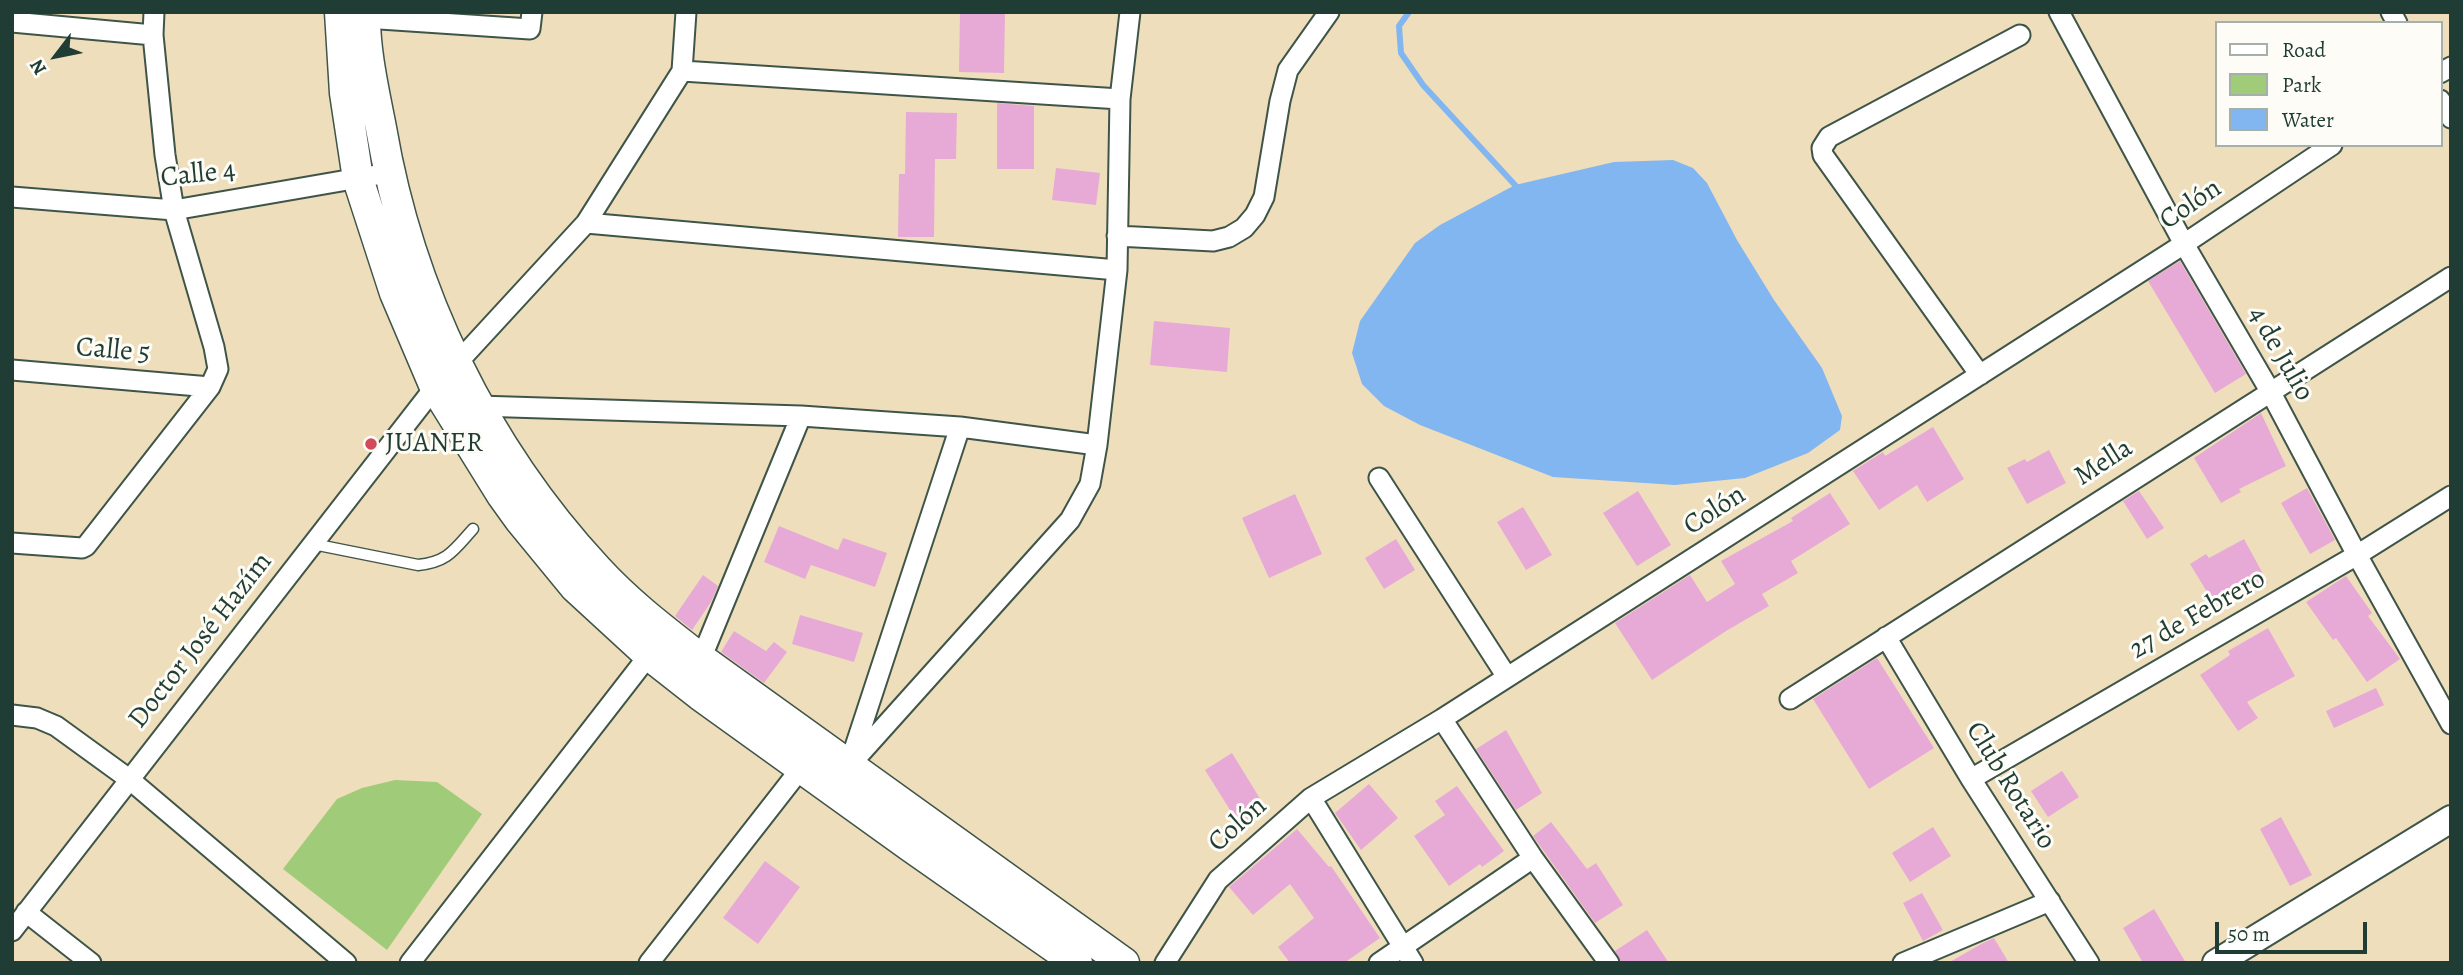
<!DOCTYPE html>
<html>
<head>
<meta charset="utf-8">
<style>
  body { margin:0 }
  #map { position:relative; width:2463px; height:975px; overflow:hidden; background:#efdebc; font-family:Alegreya,serif }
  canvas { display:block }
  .frame { position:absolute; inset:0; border:14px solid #1f3d34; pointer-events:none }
  .legend { position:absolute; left:2215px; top:21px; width:228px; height:126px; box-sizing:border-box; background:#fdfcf7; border:2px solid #a4b0a9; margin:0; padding:9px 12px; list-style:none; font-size:21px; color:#1f3d34 }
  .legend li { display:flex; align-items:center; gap:14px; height:35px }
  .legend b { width:35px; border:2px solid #a4b0a9 }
  .north { position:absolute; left:21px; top:21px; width:70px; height:70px; -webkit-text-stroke:5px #fdfcf7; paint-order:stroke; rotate:238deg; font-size:19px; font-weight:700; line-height:28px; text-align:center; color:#1f3d34 }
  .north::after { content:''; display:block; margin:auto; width:24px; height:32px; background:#1f3d34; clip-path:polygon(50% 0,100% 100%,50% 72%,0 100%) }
  .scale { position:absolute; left:2215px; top:922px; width:152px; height:32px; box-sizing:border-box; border:4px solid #1f3d34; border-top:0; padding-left:9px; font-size:21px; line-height:24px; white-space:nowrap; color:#1f3d34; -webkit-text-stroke:5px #fdfcf7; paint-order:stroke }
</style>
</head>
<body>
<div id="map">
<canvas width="2463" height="975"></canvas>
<div class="frame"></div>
<ul class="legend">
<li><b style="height:9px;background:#fff"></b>Road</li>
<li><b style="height:19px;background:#a0cb78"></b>Park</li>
<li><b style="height:19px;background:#82b6f0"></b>Water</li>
</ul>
<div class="north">N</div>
<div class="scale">50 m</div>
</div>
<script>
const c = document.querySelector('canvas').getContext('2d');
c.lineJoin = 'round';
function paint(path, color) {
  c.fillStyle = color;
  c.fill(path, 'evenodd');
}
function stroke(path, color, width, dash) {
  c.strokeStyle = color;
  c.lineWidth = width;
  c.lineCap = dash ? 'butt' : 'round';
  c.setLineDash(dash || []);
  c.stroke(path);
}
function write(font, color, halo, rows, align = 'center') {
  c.font = font + ' Alegreya,serif';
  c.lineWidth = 6;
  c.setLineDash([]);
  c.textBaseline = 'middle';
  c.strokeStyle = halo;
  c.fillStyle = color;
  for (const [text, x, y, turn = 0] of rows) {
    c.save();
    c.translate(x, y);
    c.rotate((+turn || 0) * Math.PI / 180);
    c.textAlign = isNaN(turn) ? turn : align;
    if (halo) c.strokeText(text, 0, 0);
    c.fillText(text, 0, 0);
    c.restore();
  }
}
paint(new Path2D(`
  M395 780 437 782 482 814 387 950 283 869 337 799 362 788Z`), '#a0cb78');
paint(new Path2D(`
  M1673 160 1693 168 1707 183 1737 240 1774 300 1822 368 1842 416 1840 430 1808 453 1745 478 1675 485 1553 477 1420 425 1384 406 1362 384 1352 353 1360 321 1415 243 1440 225 1515 185 1614 162Z`), '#82b6f0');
stroke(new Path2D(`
  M1409 12 1399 26 1401 53 1423 85 1515 185`), '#82b6f0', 6);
paint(new Path2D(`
  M960 12 1005 13 1004 73 959 72Z
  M997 103 1034 106V169H997Z
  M906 112 957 113 956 159H935L934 237H898L899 174H905Z
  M1056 168 1100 173 1096 205 1052 200Z
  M2180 261 2246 374 2215 393 2148 281Z
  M1154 321 1230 328 1227 372 1150 365Z
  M2261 413 2286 466 2239 489 2241 492 2221 503 2194 458Z
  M1933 427 1964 479 1927 502 1917 485 1879 510 1853 471 1883 452 1885 456Z
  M2049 450 2066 483 2027 504 2007 468 2025 459 2027 462Z
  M2307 488 2335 540 2310 554 2281 503Z
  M1638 491 1671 545 1637 566 1603 513Z
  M2139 491 2164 528 2147 539 2123 501Z
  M1830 493 1850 524 1791 561 1798 573 1762 594 1769 606 1726 631 1652 680 1615 623 1690 575 1707 602 1735 584 1721 561 1793 521 1791 518Z
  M1295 494 1322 554 1269 578 1242 518Z
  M1523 507 1552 555 1526 570 1497 522Z
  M779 526 838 550 843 538 887 553 875 587 811 565 805 579 764 562Z
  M1396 539 1415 570 1384 589 1365 558Z
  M2244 539 2268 583 2243 597 2239 590 2215 605 2190 564 2206 554 2209 558Z
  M703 575 718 586 711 602 692 630 675 616Z
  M2346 576 2372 613 2368 616 2400 659 2367 682 2336 638 2333 640 2306 602Z
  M800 615 863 633 854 662 792 644Z
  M2268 628 2295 676 2247 702 2258 718 2238 731 2200 675 2230 655 2228 651Z
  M734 631 766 651 774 642 787 652 764 683 721 652Z
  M1877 658 1934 748 1869 789 1813 699Z
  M2376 688 2384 705 2334 728 2326 711Z
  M1506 730 1542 793 1516 810 1476 749Z
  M1232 753 1267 810 1240 826 1205 770Z
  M2062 771 2079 797 2048 817 2031 791Z
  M1369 784 1398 818 1361 850 1335 813Z
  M1457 786 1504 851 1482 867 1480 864 1449 886 1414 836 1445 815 1435 801Z
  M2281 817 2312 875 2290 886 2260 829Z
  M1551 822 1587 869 1596 863 1623 905 1595 923 1533 836Z
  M1933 827 1951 856 1910 882 1892 853Z
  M1297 829 1329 867 1331 866 1380 938 1344 963H1290L1278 947 1314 918 1290 884 1253 915 1229 887Z
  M765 861 800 887 758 944 723 918Z
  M1922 893 1943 930 1923 941 1903 903Z
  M2154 909 2186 963H2143L2123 928Z
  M1647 930 1669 963H1621L1615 951Z
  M1994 938 2009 963H1948L1983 943Z`), '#e7aad6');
const service = new Path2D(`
  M313 544 418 565C448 562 454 550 473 529`);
const minor = new Path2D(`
  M2059 12 2184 244 2270 391 2357 555 2451 724
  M2391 12 2397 23
  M365 18 530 29 532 12
  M12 22 153 35
  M682 71 1120 99
  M2440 73 2451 67
  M2440 100 2451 118
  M12 197 174 210 388 173
  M586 223 1117 270
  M1117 236 1213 241 1229 237 1244 228 1255 215 1264 197 1280 101 1288 70 1329 12
  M12 370 210 387
  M1980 375 1823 155 1822 148 1829 137 2020 35
  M478 406 801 416 960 427 1097 445
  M1379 478 1507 677
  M12 543 82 548 86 546 210 387 218 369 214 347 174 210 165 155 153 35 154 12
  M1886 637 1971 779 2089 963
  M701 659 801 416
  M1790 699 2451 277
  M12 715 37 718 56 726 129 779 346 963
  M1442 719 1533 858 1609 963
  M851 759 960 427
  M849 766 1070 520 1090 484 1097 445 1117 270 1120 99 1130 12
  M1971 779 2357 555 2451 496
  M1311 798 1413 963
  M26 912 91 963
  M12 931 435 387 586 223 682 71 686 12
  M410 963 649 655
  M649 963 802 767
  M1165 963 1218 880 1311 798 1442 719 2184 244 2332 145
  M1379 963 1533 858
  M1903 963 2050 901`);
const secondary = new Path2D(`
  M2216 963 2451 819`);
const primary = new Path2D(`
  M340 12 345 93 358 179 395 293 435 387 502 495 520 520 575 587 649 655 700 695 910 846 1077 963
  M365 12C364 49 374 92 381 128 409 292 484 447 597 569 628 603 665 631 701 659L1124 963`);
stroke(service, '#3e5548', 13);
stroke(minor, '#3e5548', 23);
stroke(secondary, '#3e5548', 30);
stroke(primary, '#3e5548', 33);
stroke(service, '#fff', 10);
stroke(minor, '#fff', 19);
stroke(secondary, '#fff', 26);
stroke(primary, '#fff', 30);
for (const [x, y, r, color] of [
  [371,444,7,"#d1495b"]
]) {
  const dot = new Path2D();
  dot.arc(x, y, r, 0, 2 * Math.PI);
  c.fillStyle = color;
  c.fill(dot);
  stroke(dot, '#fdfcf7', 2.5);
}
write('28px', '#1f3d34', '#fdfcf7', [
  ["Calle 4",198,175,-6],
  ["Colón",2191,205,-34],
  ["Calle 5",113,351,5],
  ["4 de Julio",2280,354,60],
  ["Mella",2104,463,-33],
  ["Colón",1715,511,-33],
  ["27 de Febrero",2198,615,-30],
  ["Doctor José Hazím",201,641,-52],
  ["Club Rotario",2010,786,58],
  ["Colón",1238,825,-42]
]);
write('28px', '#1f3d34', '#fdfcf7', [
  ["JUANER",385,444]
], 'left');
</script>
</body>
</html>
